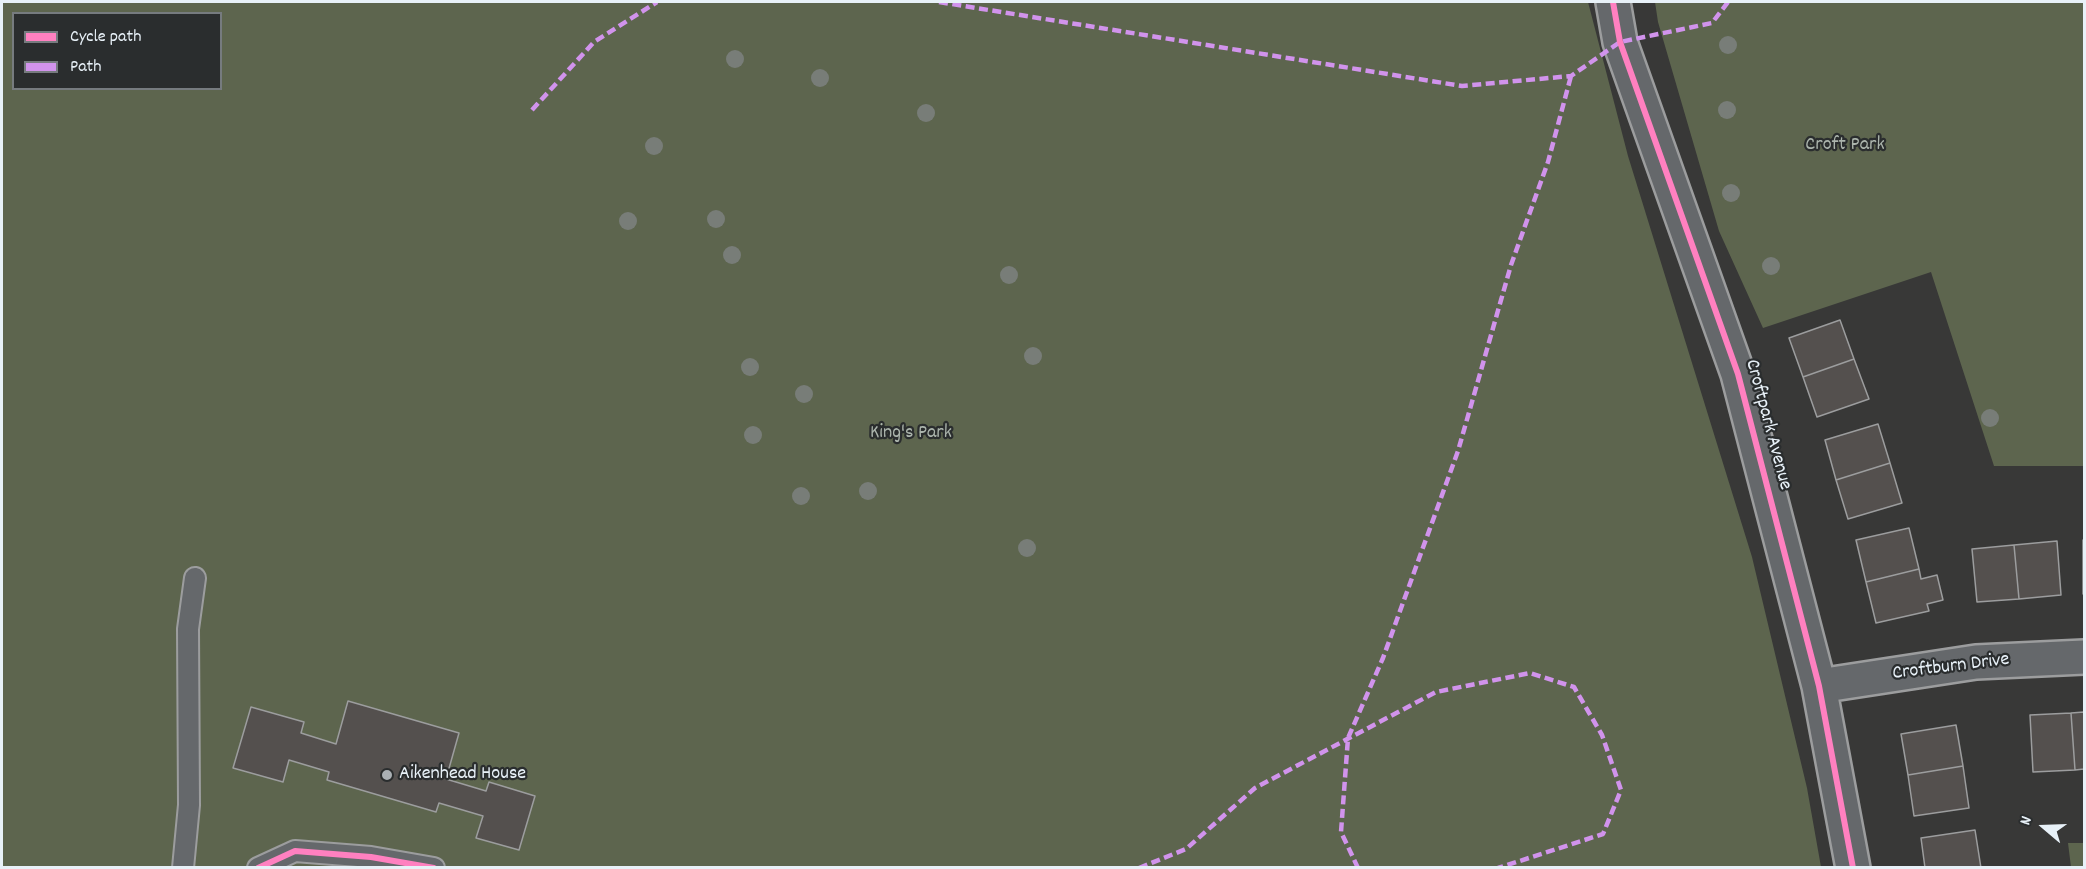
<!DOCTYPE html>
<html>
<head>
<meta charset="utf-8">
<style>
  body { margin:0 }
  #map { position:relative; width:2086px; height:869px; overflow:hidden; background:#383837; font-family:Dekko,sans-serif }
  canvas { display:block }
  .frame { position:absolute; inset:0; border:3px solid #e8f1f8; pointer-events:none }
  .legend { position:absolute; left:12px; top:12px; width:210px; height:78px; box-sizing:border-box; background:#2a2d2e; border:2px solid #767b7f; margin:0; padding:8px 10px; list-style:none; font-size:18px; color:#e8f1f8 }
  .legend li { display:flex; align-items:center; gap:12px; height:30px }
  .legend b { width:30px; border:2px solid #767b7f }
  .north { position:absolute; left:2014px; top:797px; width:60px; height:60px; -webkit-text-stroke:4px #2a2d2e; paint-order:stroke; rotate:289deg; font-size:16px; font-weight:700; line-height:24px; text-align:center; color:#e8f1f8 }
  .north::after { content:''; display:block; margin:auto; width:21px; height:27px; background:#e8f1f8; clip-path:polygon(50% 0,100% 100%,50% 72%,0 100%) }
</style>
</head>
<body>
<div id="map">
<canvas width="2086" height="869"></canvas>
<div class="frame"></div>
<ul class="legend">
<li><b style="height:8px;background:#ff80c0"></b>Cycle path</li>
<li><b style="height:8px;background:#d193ec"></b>Path</li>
</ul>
<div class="north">N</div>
</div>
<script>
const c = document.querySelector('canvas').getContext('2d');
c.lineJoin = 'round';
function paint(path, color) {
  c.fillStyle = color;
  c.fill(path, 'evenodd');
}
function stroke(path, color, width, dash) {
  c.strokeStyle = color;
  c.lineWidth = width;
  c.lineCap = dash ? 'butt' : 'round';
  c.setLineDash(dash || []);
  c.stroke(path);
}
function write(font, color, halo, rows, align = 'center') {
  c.font = font + ' Dekko,sans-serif';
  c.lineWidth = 4.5;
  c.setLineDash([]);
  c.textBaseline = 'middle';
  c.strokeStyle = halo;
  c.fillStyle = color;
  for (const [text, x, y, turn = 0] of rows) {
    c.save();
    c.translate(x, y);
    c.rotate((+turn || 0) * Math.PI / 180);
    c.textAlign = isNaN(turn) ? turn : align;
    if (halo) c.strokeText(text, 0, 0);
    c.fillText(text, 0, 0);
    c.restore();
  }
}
paint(new Path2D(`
  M2 2H1588L1628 156 1752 557 1807 788 1821 867 2 868ZM14 14H220V88H14Z
  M1655 2H2084V466H1994L1931 272 1763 328 1719 231 1658 22Z
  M2068 843H2084V867H2071Z`), '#5d654e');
const building = new Path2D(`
  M1840 320 1854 359 1803 377 1789 338Z
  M1854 359 1869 399 1817 417 1803 377Z
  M1878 424 1890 463 1836 480 1825 440Z
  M1890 463 1902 503 1848 519 1836 480Z
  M1909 528 1919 569 1866 582 1856 540Z
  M2083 540H2084V594H2083Z
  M2057 541 2061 595 2019 599 2014 545Z
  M2014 545 2019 599 1977 602 1972 549Z
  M1919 569 1921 579 1937 575 1943 600 1927 604 1929 611 1876 623 1866 582Z
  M348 701 459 733 446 779 486 791 489 782 535 796 519 850 476 838 483 816 439 803 436 812 327 780 329 772 289 760 283 782 233 768 251 707 304 722 301 733 336 744Z
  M2084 712V769L2075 770 2071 713Z
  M2071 713 2075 770 2033 772 2030 715Z
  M1956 725 1963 766 1908 775 1901 734Z
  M1963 766 1969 808 1914 816 1908 775Z
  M1975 830 1981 868H1925L1921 838Z`);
paint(building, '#54504e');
stroke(building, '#9c9d9e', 1.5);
const lane = new Path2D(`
  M183 868 189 805 188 629 195 578
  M258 868 295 851 371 857 434 868`);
const street = new Path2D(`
  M1613 2 1620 42 1738 374 1819 686 1853 868
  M1819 686 1976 662 2084 657`);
stroke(lane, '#9c9d9e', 24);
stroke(street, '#9c9d9e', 38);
stroke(lane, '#65686b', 20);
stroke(street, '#65686b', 33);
stroke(new Path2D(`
  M939 2 1462 86 1571 76 1620 42 1712 23 1728 2
  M532 110 594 42 657 2
  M1139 868 1186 849 1255 788 1436 692 1530 673 1574 687 1602 735 1621 790 1603 834 1498 868
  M1358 868 1341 832 1348 738 1383 658 1458 451 1511 265 1548 162 1571 76`), '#d193ec', 4.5, [9, 4.5]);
stroke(new Path2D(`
  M1613 2 1620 42 1738 374 1819 686 1853 868
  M258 868 295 851 371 857 434 868`), '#ff80c0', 6);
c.fillStyle = '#787d78';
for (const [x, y] of [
  [1728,45],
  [735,59],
  [820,78],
  [1727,110],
  [926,113],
  [654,146],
  [1731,193],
  [716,219],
  [628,221],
  [732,255],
  [1771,266],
  [1009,275],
  [1033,356],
  [750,367],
  [804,394],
  [1990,418],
  [753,435],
  [868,491],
  [801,496],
  [1027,548]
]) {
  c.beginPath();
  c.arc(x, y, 9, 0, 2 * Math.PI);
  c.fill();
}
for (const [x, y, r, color] of [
  [387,775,6,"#aab0b4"]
]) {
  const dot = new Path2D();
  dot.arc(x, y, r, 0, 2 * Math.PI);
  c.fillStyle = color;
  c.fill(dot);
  stroke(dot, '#2a2d2e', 2);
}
write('20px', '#acb5ad', '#2a2d2e', [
  ["Croft Park",1845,146],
  ["King's Park",911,434]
]);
write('20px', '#e8f1f8', '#2a2d2e', [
  ["Croftpark Avenue",1767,425,75],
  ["Croftburn Drive",1951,668,-7]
]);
write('20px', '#e8f1f8', '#2a2d2e', [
  ["Aikenhead House",399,775]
], 'left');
</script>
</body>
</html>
